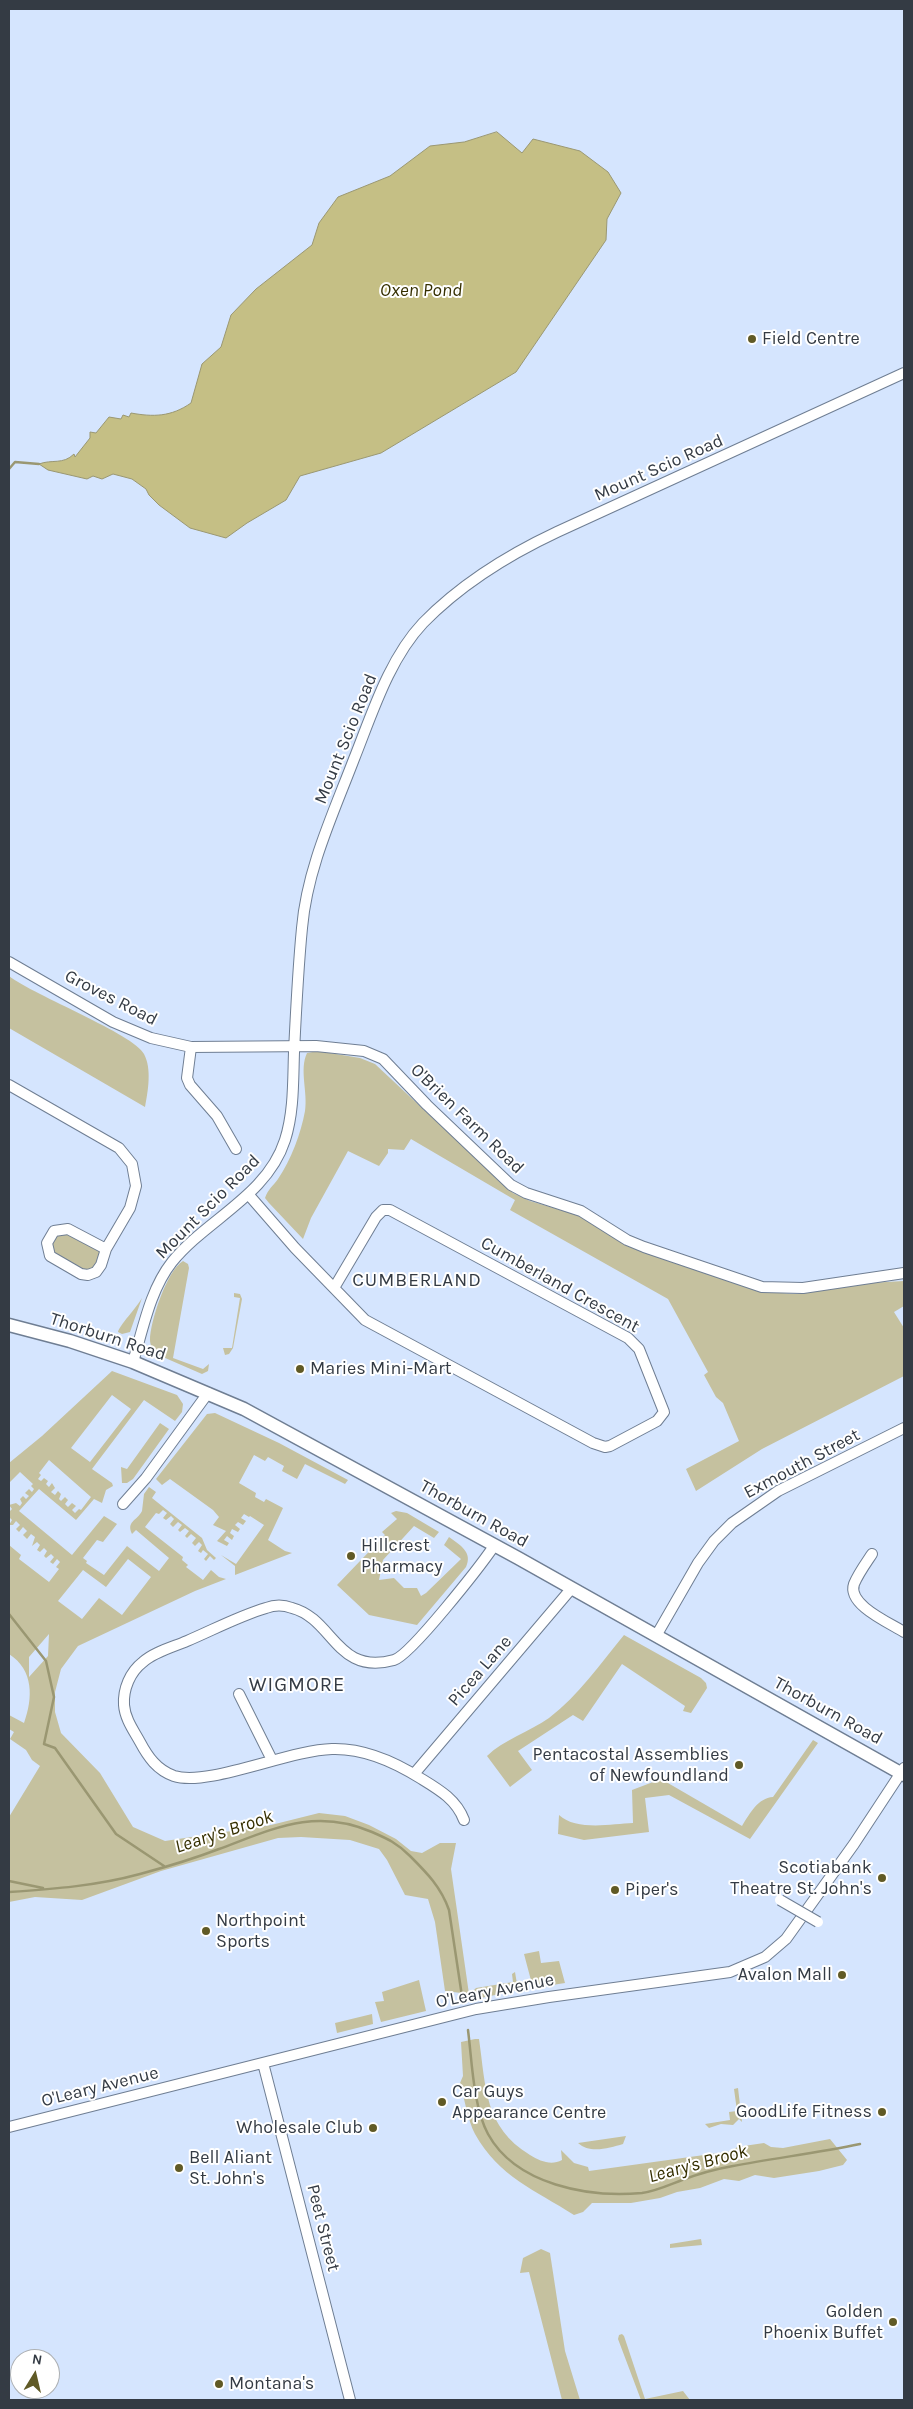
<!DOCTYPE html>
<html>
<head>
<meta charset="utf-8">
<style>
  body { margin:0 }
  #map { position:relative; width:913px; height:2409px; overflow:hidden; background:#d5e5fe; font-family:Karla,sans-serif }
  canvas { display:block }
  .frame { position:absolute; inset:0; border:10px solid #343b44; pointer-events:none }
  .north { position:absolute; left:10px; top:2349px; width:50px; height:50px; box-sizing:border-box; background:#fff; border:1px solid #aeb1b4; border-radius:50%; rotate:9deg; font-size:14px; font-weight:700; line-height:20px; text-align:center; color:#343b44 }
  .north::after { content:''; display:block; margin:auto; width:18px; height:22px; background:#605a26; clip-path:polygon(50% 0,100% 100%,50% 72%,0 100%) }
</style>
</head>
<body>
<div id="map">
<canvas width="913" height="2409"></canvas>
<div class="frame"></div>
<div class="north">N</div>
</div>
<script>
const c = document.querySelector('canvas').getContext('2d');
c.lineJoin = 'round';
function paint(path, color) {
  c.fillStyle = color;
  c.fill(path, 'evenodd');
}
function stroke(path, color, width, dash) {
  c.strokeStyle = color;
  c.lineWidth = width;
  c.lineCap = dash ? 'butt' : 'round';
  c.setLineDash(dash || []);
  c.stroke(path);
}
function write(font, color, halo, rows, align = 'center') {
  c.font = font + ' Karla,sans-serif';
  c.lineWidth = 4;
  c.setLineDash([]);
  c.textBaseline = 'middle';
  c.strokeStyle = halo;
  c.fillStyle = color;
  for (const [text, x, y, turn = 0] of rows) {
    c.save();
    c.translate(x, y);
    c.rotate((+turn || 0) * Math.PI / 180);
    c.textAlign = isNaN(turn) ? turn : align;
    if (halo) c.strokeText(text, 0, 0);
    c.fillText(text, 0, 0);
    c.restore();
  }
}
paint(new Path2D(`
  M9 976C35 996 134 1034 144 1054 152 1069 148 1091 145 1107L9 1028Z
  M318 1051 360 1058 375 1064 513 1193 530 1201 581 1216 617 1238 627 1246 655 1253 765 1292 797 1294 868 1283 904 1281V1306L894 1312 904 1328V1376L762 1449 696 1491 686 1469 739 1441 723 1403 716 1397 704 1375 708 1372 668 1299 510 1210 515 1200 411 1139 404 1150 388 1149V1153L379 1166 348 1151 311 1218 303 1239 269 1203 265 1198C268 1189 273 1186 278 1179 291 1160 301 1133 305 1111 308 1092 299 1070 307 1053Z
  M62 1229 106 1249 88 1275 50 1256 49 1236Z
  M183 1261 188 1264 189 1268 173 1358 203 1369 209 1364 208 1371 202 1374 156 1354C153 1350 150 1345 150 1340 150 1322 167 1270 183 1261Z
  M234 1293 240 1294 242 1299 233 1348 229 1354 225 1355 223 1348H232L240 1298 234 1297Z
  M142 1298 130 1332 122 1334 118 1332C119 1326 137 1307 142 1298Z
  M112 1371 177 1395 183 1404 182 1412 175 1421 144 1400 92 1469 112 1483 113 1486 106 1490 102 1503 94 1499 76 1520 39 1489 19 1511 72 1555 104 1516 117 1524 103 1542 97 1540 83 1558 87 1561 86 1563 104 1575 127 1546 159 1571 169 1558 136 1530 132 1534C126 1521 137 1521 142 1511L144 1494 149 1487 156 1492 152 1498 202 1538 207 1550 216 1558 214 1560 210 1556 206 1561 204 1559 208 1554 203 1550 201 1553 198 1551 202 1545 199 1542 195 1546 192 1543 196 1538 191 1534 187 1538 185 1536 189 1531 185 1528 180 1532 178 1530 182 1525 178 1522 173 1527 170 1524 174 1519 171 1516 166 1520 163 1518 167 1513 163 1510 159 1514 156 1513 145 1527 183 1557 182 1560 188 1565 186 1567 203 1580 211 1570 219 1577 226 1579 195 1591 78 1646 61 1669 55 1692V1712L61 1733 100 1773 133 1827 165 1841 271 1825 319 1813 345 1816 369 1825 396 1839 411 1851 422 1853 440 1843H456L451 1869 469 1994 445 1991 435 1922 428 1899 405 1895 387 1860 379 1849 350 1840 301 1837 278 1838 161 1871 82 1900 35 1897 9 1902V1817L40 1766 32 1760 26 1750 10 1739 14 1732 9 1729V1715L24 1723C33 1698 34 1670 9 1654V1545L21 1555 19 1559 49 1582 59 1569 56 1567 60 1562 57 1559 53 1564 50 1562 54 1557 51 1554 46 1558 44 1556 47 1551 44 1548 40 1552 37 1550 40 1545 37 1542 32 1546 35 1537 31 1534 27 1539 23 1535 27 1531 23 1527 19 1532 16 1529 20 1525 16 1521 13 1525H9L12 1520 9 1517V1510L10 1511 12 1509 9 1505 16 1503 20 1506 22 1503 20 1499 23 1496 26 1499 29 1496 25 1493 29 1489 32 1492 34 1489 31 1486 33 1484 20 1472 9 1483V1463L42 1436ZM112 1395 131 1409 90 1462 71 1448ZM49 1460 91 1497 81 1510 79 1509 75 1513 72 1510 76 1506 72 1503 68 1507 65 1504 68 1500 65 1497 61 1501 59 1499 61 1494 58 1491 55 1495 51 1492 55 1488 52 1483 49 1487 46 1484 48 1481 44 1478 41 1481 38 1479 41 1475 39 1473ZM128 1559 151 1577 122 1615 99 1598 82 1619 58 1601 83 1570 106 1587ZM49 1634 48 1656 29 1677V1657Z
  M215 1413 279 1443 348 1480 345 1484 305 1464 297 1479 282 1471 284 1466 268 1457 265 1461 254 1455 239 1483 256 1493 255 1497 264 1502 266 1499 283 1508 268 1540 285 1551 292 1553 235 1575V1566L221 1555 236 1564 264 1525 250 1516 249 1517 244 1514 241 1518 246 1521 243 1525 238 1522 235 1525 240 1529 238 1532 232 1529 230 1533 234 1536 232 1540 227 1536 224 1540 229 1543 227 1546 217 1541 226 1531 213 1525 219 1517 213 1510 170 1479 162 1485 156 1479 207 1414Z
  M160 1423 169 1429 133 1479 127 1483H122L121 1467 127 1469Z
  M396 1511 407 1513 439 1532 434 1538 414 1526 383 1560 379 1580 394 1578 404 1588H417L421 1596 426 1593 461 1559 444 1545 449 1537C460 1545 473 1552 466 1567L417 1625 369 1615 337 1585 385 1535 382 1532 397 1519 391 1513Z
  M624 1635 701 1678 706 1683 707 1688 691 1713 683 1711 685 1706 622 1664 583 1721 573 1715 518 1751 532 1770 510 1787 487 1756C503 1740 529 1732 549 1718 579 1695 600 1664 624 1635Z
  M813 1740 818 1743 750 1839 669 1795 645 1798 649 1832 584 1840 558 1834 559 1815C576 1831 611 1824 633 1823L632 1790 661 1779 742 1826C750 1813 758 1798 773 1797Z
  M539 1951 541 1963 559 1961 565 1983 533 1988 524 1954Z
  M515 1972 518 1990 472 2000V1992L476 1988 513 1982 512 1974Z
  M419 1980 426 2011 381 2022 375 2002 384 2001 382 1992Z
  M372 2014 373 2024 337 2033 335 2023Z
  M475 2039H479C486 2087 484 2127 530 2155 540 2161 551 2166 562 2160L561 2150 574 2163 588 2167 589 2171 733 2151 737 2147 764 2143 771 2147 783 2148 830 2139 847 2160 843 2165 819 2171 774 2178 755 2175 739 2181 724 2179 700 2188 677 2192 660 2198 631 2203H592L583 2212 574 2215C535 2190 499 2177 475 2134 468 2121 464 2097 460 2083L463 2076 461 2042Z
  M738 2088 742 2122 739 2119 733 2125 721 2124 709 2128 705 2124 730 2120 729 2112 737 2111 734 2089Z
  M626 2136 623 2144C609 2148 590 2154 578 2143Z
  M701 2239 702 2245 670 2248V2244Z
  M541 2249 550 2253 565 2351 580 2400H562L529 2272 520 2273 523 2258Z
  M622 2334 624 2336 645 2399 683 2391 690 2400H641L618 2339 619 2335Z`), '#c5c19f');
const water = new Path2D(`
  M497 132 522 153 533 139 580 151 608 172 621 193 607 219 606 240 516 372 381 453 300 476 286 500 247 523 226 538 190 528 159 505 149 495 146 489 132 479 113 474 102 479 93 476 87 479 48 470 39 464C52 459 63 465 74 454L75 457 90 438V432L96 433 109 417 121 419 123 415 129 417 131 413C153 417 171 417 191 403L202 364 221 347 231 315 256 289 312 245 319 223 338 197 390 176 430 146 464 142Z`);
paint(water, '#c5bf85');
stroke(water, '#9a9772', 1);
stroke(new Path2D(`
  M9 469 15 462 39 464
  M9 1614 46 1661 54 1697 44 1744 55 1748 116 1834 164 1866
  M9 1881 43 1888
  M9 1892C53 1889 96 1886 140 1874 166 1867 193 1859 219 1849 273 1829 315 1807 372 1832 388 1839 397 1843 410 1856 427 1873 441 1887 449 1910L463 2003
  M468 2030C472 2061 473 2106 488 2134 516 2185 589 2198 642 2193 656 2191 669 2185 682 2180 698 2174 716 2169 733 2166 775 2158 817 2153 860 2144`), '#9a9772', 2.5);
const minor = new Path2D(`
  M9 962 113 1022 151 1038 191 1047 316 1046 364 1051 383 1059 427 1105 511 1185 526 1193 581 1211 627 1240 644 1247 762 1287 803 1288 904 1273
  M191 1047 187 1078 190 1085 217 1116 236 1149
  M9 1085 119 1148 132 1164 136 1186 130 1208 106 1249 101 1265 96 1272 88 1275 81 1274 50 1256 47 1243 54 1231 68 1229 106 1249
  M248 1194 295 1248 365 1320 593 1443 605 1447 610 1446 657 1421 664 1412 639 1349 628 1338 390 1210H383L376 1217 334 1288
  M133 1362C143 1329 150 1290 172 1262 207 1219 267 1196 285 1140 294 1112 293 1081 294 1052 296 1010 298 969 302 928 307 869 333 814 354 759 372 714 389 659 423 623 462 583 508 555 557 532L904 373
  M123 1504 146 1478 208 1393
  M872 1554C866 1563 858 1574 854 1584 847 1605 890 1623 904 1632
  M656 1636 698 1563 714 1541 732 1523 778 1491 904 1428
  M239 1694 272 1760
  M414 1774 571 1589
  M464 1820C456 1799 438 1789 420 1778 393 1761 364 1748 332 1749 289 1750 208 1787 174 1776 157 1770 148 1757 140 1742 134 1731 125 1719 124 1705 123 1689 130 1672 143 1662 154 1652 173 1647 187 1641 213 1630 239 1616 266 1608 274 1605 284 1605 292 1608 334 1619 336 1676 394 1660 411 1655 481 1565 494 1546
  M263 2063 350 2400
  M9 2127 476 2009 549 1997 730 1972 765 1957 786 1939 854 1844 904 1768`);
const major = new Path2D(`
  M9 1325 70 1341 133 1362 244 1409 518 1558 904 1775`);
stroke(minor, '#6f7e93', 12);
stroke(major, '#6f7e93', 15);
stroke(minor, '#fff', 10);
stroke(major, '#fff', 12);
const minorBridge = new Path2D(`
  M780 1900 818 1922`);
stroke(minorBridge, '#6f7e93', 12, []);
stroke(minorBridge, '#fff', 10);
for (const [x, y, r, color] of [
  [752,339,5,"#605a26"],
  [300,1369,5,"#605a26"],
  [351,1556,5,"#605a26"],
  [739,1765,5,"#605a26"],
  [882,1878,5,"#605a26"],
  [615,1890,5,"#605a26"],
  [206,1931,5,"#605a26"],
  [842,1975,5,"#605a26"],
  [442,2102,5,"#605a26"],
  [882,2112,5,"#605a26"],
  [373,2128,5,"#605a26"],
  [179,2168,5,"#605a26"],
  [893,2322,5,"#605a26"],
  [219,2384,5,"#605a26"]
]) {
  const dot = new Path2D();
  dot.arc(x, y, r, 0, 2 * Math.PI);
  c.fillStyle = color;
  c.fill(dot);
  stroke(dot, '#fff', 2);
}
write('18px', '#343b44', '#fff', [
  ["Field Centre",762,339],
  ["Maries Mini-Mart",310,1369],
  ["Hillcrest",361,1546],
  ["Pharmacy",361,1567],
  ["Pentacostal Assemblies",729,1755,"right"],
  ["of Newfoundland",729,1776,"right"],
  ["Scotiabank",872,1868,"right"],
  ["Theatre St. John's",872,1889,"right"],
  ["Piper's",625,1890],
  ["Northpoint",216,1921],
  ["Sports",216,1942],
  ["Avalon Mall",832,1975,"right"],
  ["Car Guys",452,2092],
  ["Appearance Centre",452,2113],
  ["GoodLife Fitness",872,2112,"right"],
  ["Wholesale Club",363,2128,"right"],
  ["Bell Aliant",189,2158],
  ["St. John's",189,2179],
  ["Golden",883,2312,"right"],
  ["Phoenix Buffet",883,2333,"right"],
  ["Montana's",229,2384]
], 'left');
write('18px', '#343b44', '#fff', [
  ["Mount Scio Road",659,468,-24],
  ["Mount Scio Road",346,739,-68],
  ["Groves Road",111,998,27],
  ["O'Brien Farm Road",467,1119,44],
  ["Mount Scio Road",208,1207,-45],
  ["Cumberland Crescent",560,1285,29],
  ["Thorburn Road",108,1337,18],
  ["Exmouth Street",802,1464,-28],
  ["Thorburn Road",474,1514,29],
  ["Picea Lane",480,1671,-49],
  ["Thorburn Road",828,1711,29],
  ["O'Leary Avenue",495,1991,-11],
  ["O'Leary Avenue",100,2087,-14],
  ["Peet Street",323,2228,76]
]);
write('italic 19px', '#352f00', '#fff', [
  ["Oxen Pond",421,291],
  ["Leary's Brook",224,1832,-18],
  ["Leary's Brook",698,2164,-15]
]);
c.letterSpacing = '1px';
write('19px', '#343b44', '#fff', [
  ["CUMBERLAND",417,1281]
]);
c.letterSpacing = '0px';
c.letterSpacing = '1px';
write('20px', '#343b44', '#fff', [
  ["WIGMORE",297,1685]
]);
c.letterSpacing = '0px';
</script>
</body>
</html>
